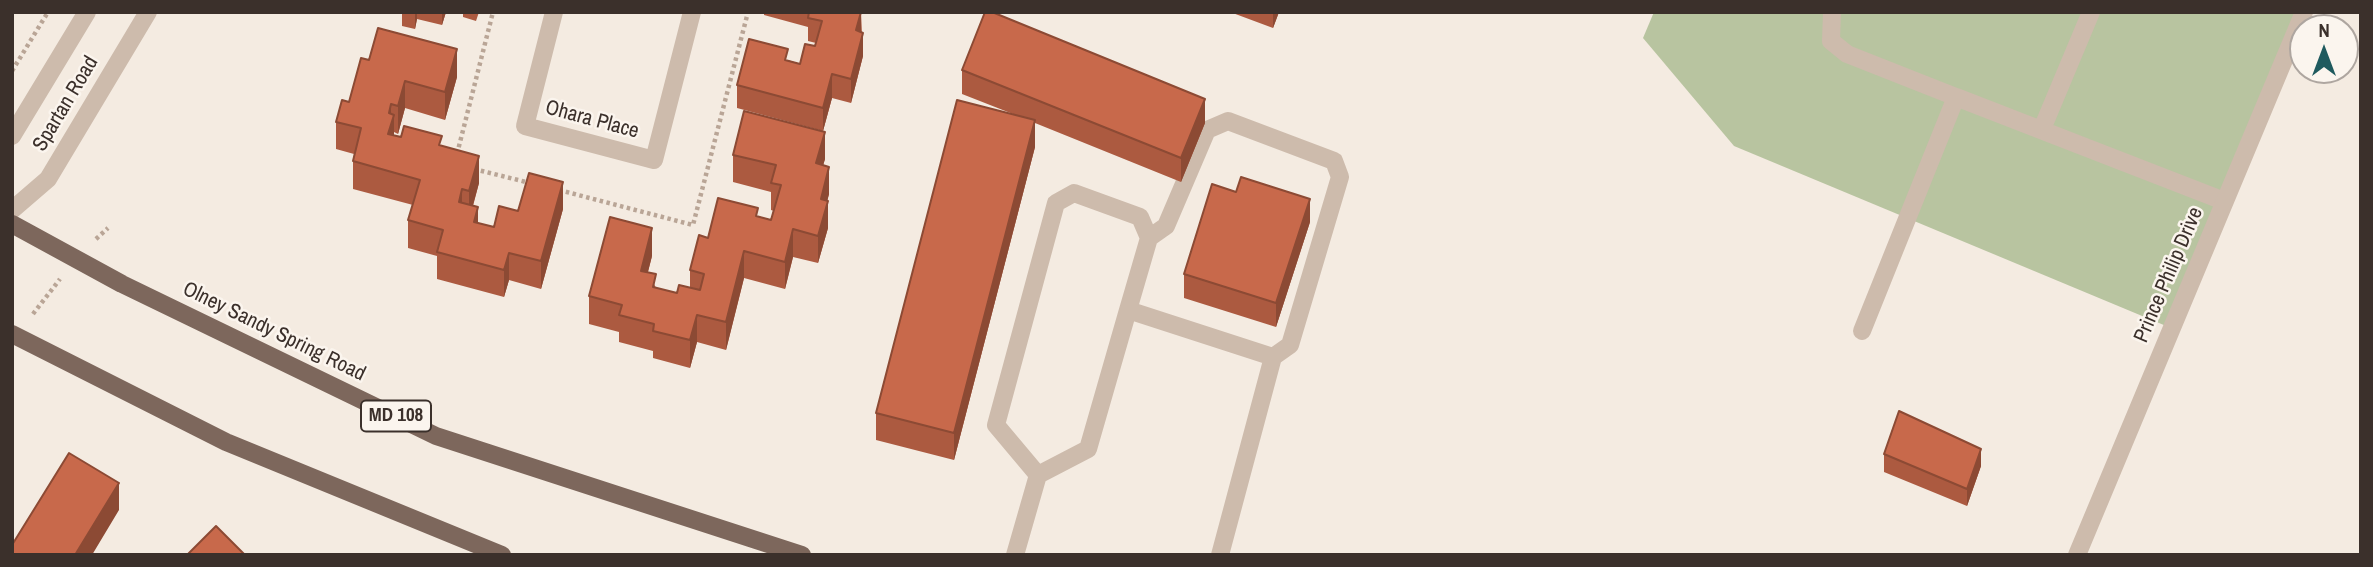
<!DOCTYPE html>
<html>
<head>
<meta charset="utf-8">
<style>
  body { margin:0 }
  #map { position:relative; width:2373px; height:567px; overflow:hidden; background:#f4ebe1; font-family:"Archivo Narrow",sans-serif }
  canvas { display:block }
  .frame { position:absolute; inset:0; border:14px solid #3b302b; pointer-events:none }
  .north { position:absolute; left:2289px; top:14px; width:70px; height:70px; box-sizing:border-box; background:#fbf5ee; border:2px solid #aea6a0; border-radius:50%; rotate:0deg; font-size:19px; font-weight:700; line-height:28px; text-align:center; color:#3b302b }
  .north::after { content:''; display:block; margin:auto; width:24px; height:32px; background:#1f5a5e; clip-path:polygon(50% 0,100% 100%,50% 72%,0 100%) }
</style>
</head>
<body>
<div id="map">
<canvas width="2373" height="567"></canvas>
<div class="frame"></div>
<div class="north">N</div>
</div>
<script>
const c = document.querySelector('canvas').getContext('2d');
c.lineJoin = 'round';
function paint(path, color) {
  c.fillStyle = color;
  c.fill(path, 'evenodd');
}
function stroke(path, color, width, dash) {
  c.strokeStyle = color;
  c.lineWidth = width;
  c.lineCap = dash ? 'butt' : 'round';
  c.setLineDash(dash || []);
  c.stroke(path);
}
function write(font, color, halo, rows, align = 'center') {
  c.font = font + ' "Archivo Narrow",sans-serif';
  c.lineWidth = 5;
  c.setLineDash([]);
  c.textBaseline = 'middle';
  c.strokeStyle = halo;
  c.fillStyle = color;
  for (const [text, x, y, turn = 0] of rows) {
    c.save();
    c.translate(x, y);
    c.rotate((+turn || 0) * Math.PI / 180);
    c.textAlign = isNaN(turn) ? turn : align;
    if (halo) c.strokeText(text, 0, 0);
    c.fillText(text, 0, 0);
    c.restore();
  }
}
paint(new Path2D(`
  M1654 12H2305L2171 328 1734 146 1643 38Z`), '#b8c4a0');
stroke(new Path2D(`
  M12 71 48 12
  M457 154 493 12
  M474 169 530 183
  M559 190 693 225 748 12
  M96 239 108 228
  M33 314 60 279`), '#b9a596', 4.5, [3.5, 3.5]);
stroke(new Path2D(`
  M1832 12 1831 41 1847 54 1956 97 1862 331
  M1956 97 2224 201
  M2042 129 2091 12
  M1149 238 1166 226 1207 130 1228 121 1334 161 1340 177 1290 345 1273 357
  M1038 475 1088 449 1128 310
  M1015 555 1038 475 996 425 1056 203 1074 193 1140 217 1149 238 1128 310 1273 357 1220 555`), '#cdbbac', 18);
stroke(new Path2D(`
  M554 12 525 126 654 160 692 12`), '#cdbbac', 18);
stroke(new Path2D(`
  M12 136 87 12
  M12 210 48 179 148 12
  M2077 555 2304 12`), '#cdbbac', 18);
stroke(new Path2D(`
  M12 224 122 284 436 436 802 555
  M12 334 226 442 502 555`), '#7d675c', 18);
paint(new Path2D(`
  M402 12H446L442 25 417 19 415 29 402 26Z
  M463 12H479L476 21 463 17Z
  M764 12H861L863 56 851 103 832 98 823 131 737 108V85L788 60 800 64 815 46 816 43 808 41V27L764 15Z
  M1230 12H1279L1273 28Z
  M369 60 457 77 445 120 405 108 398 134 394 132V136L442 146 479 183 473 206 478 223 494 227 518 211 563 209 541 289 509 280 504 297 437 279V256L408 248V220L413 205 353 189V161L354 154 336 149V122L349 102Z
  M962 70 1205 123 1181 182 1035 123V147L954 460 876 440V413L1013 114 962 94Z
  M733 155 825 159 823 165 829 194 827 201 828 228 818 263 793 257 785 289 744 278 726 350 697 342 690 368 653 358V351L619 342V332L589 324V296L652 256 648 272 656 288 677 293 690 288V270L708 238 758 216 771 220 774 211 771 210V192L733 182Z
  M1310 222 1276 327 1184 298V274Z
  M1884 454 1981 466 1967 506 1884 472Z`), '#ac5a40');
paint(new Path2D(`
  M415 12H417V19L415 29Z
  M442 12H446L442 25Z
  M861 12V33L856 30Z
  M1273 12H1279L1273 28Z
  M863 33V56L851 103V79Z
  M457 49V77L445 120V92Z
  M832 74V98L823 131V108Z
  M405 81V108L398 134V106Z
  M1205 99V123L1181 182V158Z
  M391 104V124L394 115V143L388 162 389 113Z
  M1035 120V147L954 460V433Z
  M825 132V159L816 190V163Z
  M479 156V183L469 219V191Z
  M829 167V194L821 226V199Z
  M563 182V209L541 289V261Z
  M462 189V217L459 202Z
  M1310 199V222L1276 327V303Z
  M828 201V228L818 263V236Z
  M478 207V235L474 222Z
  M652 228V256L641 298V271Z
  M793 229V257L785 289V262Z
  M744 251V278L726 350V322Z
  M509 253V280L504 297V270Z
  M697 315V342L690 368V340Z
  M1981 449V466L1967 506V489Z
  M119 483V510L92 555H75Z`), '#8c4a34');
const building = new Path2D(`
  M809 12H861L856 30 863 33 851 79 832 74 823 108 737 85 749 39 788 49 785 60 800 64 805 44 815 46 822 21 808 18Z
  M985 12H992L1205 99 1181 158 962 70Z
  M378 28 457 49 445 92 405 81 398 106 391 104 389 113 394 115 388 134 401 137 404 126 442 136 439 145 479 156 469 191 462 189 459 202 478 207 474 222 494 227 499 206 518 211 529 173 563 182 541 261 509 253 504 270 437 252 443 230 408 220 420 180 353 161 361 128 336 122 342 100 349 102 361 58 369 60Z
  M957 100 1035 120 954 433 876 413Z
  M744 111 825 132 816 163 829 167 821 199 828 201 818 236 793 229 785 262 744 251 726 322 697 315 690 340 653 331 654 324 619 315 622 305 589 296 610 217 652 228 641 271 656 274 653 287 677 293 679 285 700 290 704 274 690 270 699 235 708 238 718 198 758 208 756 216 771 220 781 185 771 183 776 165 733 155Z
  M1241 177 1310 199 1276 303 1184 274 1212 184 1236 192Z
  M1899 411 1981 449 1967 489 1884 454Z
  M69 453 119 483 75 555H12V545Z
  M216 526 245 555H187Z`);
paint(building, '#c8694b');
stroke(building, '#8c4a34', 2);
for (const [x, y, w] of [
  [396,416,70]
]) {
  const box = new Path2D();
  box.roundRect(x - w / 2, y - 15.5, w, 31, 5);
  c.fillStyle = '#fbf5ee';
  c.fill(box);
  stroke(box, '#3b302b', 2);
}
write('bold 19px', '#3b302b', null, [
  ["MD 108",396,416]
]);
write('21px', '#3b302b', '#fbf5ee', [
  ["Spartan Road",66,104,-59],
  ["Ohara Place",592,120,15],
  ["Prince Philip Drive",2169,275,-67],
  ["Olney Sandy Spring Road",274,332,26]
]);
</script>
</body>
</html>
